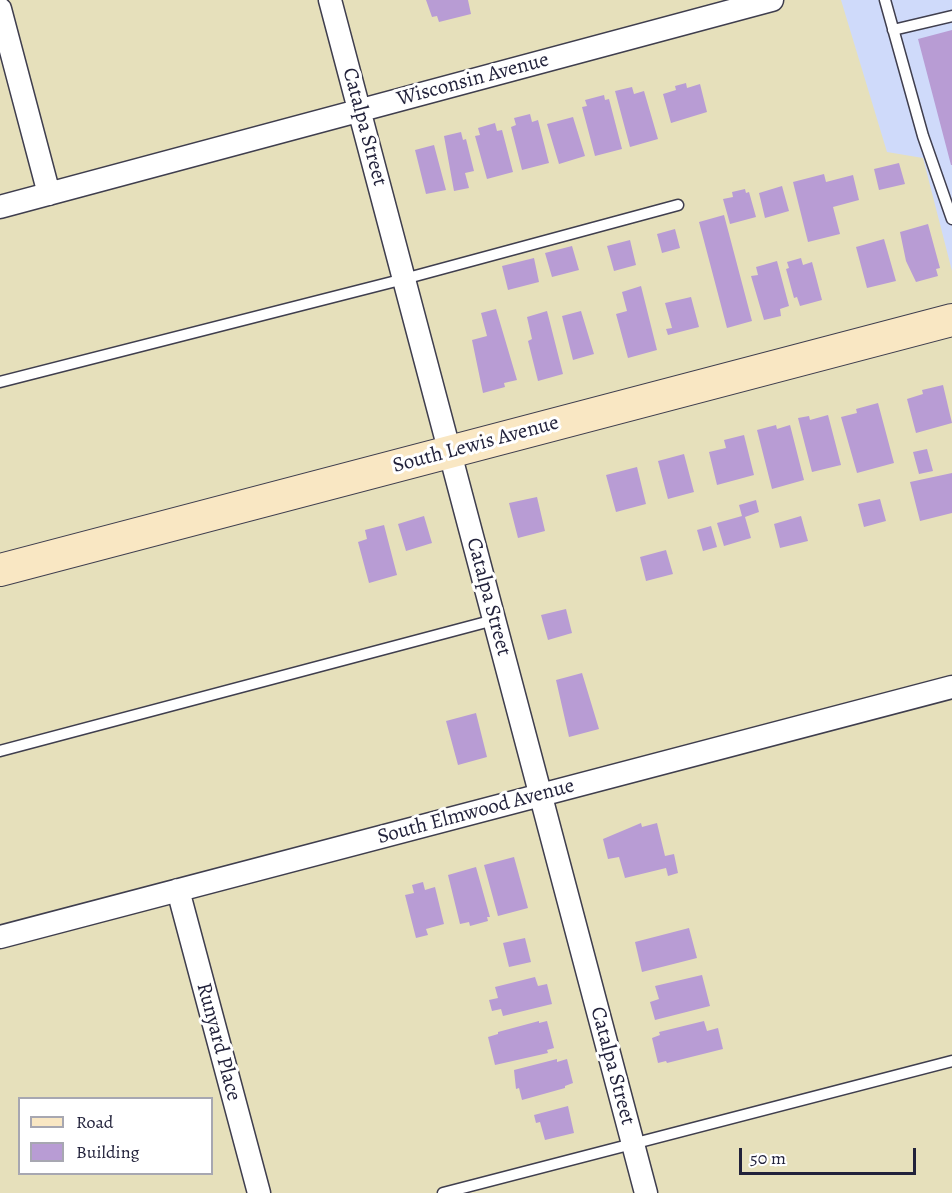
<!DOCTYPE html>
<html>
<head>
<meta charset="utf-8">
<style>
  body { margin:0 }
  #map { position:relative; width:952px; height:1193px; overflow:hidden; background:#e6e0bb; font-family:Alegreya,serif }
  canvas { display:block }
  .legend { position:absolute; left:18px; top:1097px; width:195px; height:78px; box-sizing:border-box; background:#fff; border:2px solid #a7a7b1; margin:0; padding:8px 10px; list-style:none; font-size:18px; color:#22223b }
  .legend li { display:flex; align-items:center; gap:12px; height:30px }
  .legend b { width:30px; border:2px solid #a7a7b1 }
  .scale { position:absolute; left:739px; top:1148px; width:177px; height:27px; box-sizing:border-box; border:3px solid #22223b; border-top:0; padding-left:8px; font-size:18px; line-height:21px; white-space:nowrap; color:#22223b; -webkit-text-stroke:4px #fff; paint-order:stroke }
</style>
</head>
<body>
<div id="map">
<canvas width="952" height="1193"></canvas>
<ul class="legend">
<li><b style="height:8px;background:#f9e7c3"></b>Road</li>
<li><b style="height:16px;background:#b89cd4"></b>Building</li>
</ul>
<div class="scale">50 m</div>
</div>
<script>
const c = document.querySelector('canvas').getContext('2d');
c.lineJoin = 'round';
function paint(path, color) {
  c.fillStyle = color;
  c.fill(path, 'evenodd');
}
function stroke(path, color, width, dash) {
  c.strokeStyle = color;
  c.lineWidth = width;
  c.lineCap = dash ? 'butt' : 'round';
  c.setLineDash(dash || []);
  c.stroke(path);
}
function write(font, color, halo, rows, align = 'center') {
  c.font = font + ' Alegreya,serif';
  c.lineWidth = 6;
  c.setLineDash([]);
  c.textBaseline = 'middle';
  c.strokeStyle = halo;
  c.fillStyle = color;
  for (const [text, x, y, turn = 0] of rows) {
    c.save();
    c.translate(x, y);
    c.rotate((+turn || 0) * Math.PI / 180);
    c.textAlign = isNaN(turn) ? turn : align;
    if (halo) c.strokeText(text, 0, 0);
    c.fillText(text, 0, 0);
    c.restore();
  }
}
paint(new Path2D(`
  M841 0H952V271L923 158 887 152Z`), '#cfdafa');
paint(new Path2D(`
  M426 0H468L471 14 439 22 437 16 432 17Z
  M952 30V165H951L918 39Z
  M686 83 687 88 700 84 707 112 671 123 663 94 676 90 675 86Z
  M632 87 634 94 644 91 658 139 630 147 615 91Z
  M604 95 605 100 609 99 622 149 595 156 582 107 587 106 585 100Z
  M530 114 532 122 538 120 549 163 522 170 511 127 516 125 514 118Z
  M573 117 585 156 559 164 547 124Z
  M495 123 497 131 502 130 513 172 487 179 475 136 480 135 478 128Z
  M461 132 463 140 466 139 474 171 465 173 469 188 454 191 444 136Z
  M434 145 446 190 426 194 415 150Z
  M899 163 905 184 879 190 874 169Z
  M824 174 826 182 853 175 859 200 833 207 840 234 808 242 793 182Z
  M782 186 789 211 765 218 759 193Z
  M745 189 746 193 749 192 756 217 730 224 723 199 733 197 732 192Z
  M724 215 752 321 727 328 699 222Z
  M928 224 940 268 936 269 938 276 916 282 906 261 900 232Z
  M675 229 680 248 662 253 657 234Z
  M884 239 896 281 867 288 856 247Z
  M630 240 636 265 614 271 607 246Z
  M572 246 579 270 552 277 545 253Z
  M534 258 539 282 508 290 502 266Z
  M801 258 803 265 812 262 822 300 800 306 797 297 794 298 786 269 789 268 787 262Z
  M777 261 789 306 780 309 781 316 764 320 751 276 758 275 756 267Z
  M641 286 657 350 628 358 616 314 627 311 622 292Z
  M691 297 699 327 668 335 666 329 672 328 665 303Z
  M496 309 517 380 504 383 505 387 483 393 472 340 487 336 481 313Z
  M547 311 563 374 538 381 528 341 532 339 527 317Z
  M581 311 594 354 573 360 562 316Z
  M943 385 952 423 916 433 907 399 923 394 922 390Z
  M878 403 894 463 857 473 841 417 857 413 856 409Z
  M828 415 841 465 812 472 798 418 809 416 810 420Z
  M776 425 777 429 790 425 804 480 772 489 757 430Z
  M744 435 754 475 717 485 709 452 726 448 724 440Z
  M927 449 933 471 919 474 913 452Z
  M684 454 694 492 668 499 658 461Z
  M637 467 646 504 616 512 606 475Z
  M952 473V513L920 521 910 482Z
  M537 497 545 531 518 538 509 503Z
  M880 499 886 521 864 527 858 504Z
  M756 500 759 512 745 517 751 538 724 546 717 523 742 516 739 505Z
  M424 516 432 543 406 551 398 524Z
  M801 516 808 541 780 548 774 524Z
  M384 525 397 575 369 583 358 542 367 539 365 530Z
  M711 526 717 547 703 551 697 530Z
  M666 550 673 574 646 581 640 557Z
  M566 609 572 633 548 640 541 615Z
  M582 673 599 729 569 737 556 680Z
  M476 713 487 757 458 765 446 721Z
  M641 823 642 827 657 823 665 856 674 854 678 873 668 876 666 868 625 878 619 857 608 859 603 839Z
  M514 857 528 908 498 916 484 865Z
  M476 867 490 917H487L488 921 470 926 469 922 460 924 448 875Z
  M423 882 425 890 435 887 444 924 426 929 428 935 416 938 405 895 414 893 412 885Z
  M689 928 697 958 642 972 635 942Z
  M525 938 531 962 509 967 503 943Z
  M702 975 710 1006 655 1020 650 1002 659 999 655 986Z
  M535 977 538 986 547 984 552 1004 503 1016 501 1009 492 1011 489 1000 498 998 495 987Z
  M539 1021V1023L547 1021 554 1048 547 1050 548 1053 495 1065 488 1037 498 1034V1032Z
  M704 1021 707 1031 718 1028 723 1049 667 1063 666 1061 658 1063 652 1038 660 1035 659 1032Z
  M557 1059V1062L567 1059 573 1083 565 1086V1088L522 1100 519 1088 516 1089 514 1070Z
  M568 1106 574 1133 545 1140 540 1122 536 1123 534 1115Z`), '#b89cd4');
const service = new Path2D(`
  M885 0 923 136 952 219
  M893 30 952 16
  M0 382 404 279 678 205
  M0 751 494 620
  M443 1193 952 1061`);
const minor = new Path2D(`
  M330 0 646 1193
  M0 9 49 194
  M0 207 772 0
  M178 890 259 1193
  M0 937 952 687`);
const secondary = new Path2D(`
  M0 570 952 320`);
stroke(service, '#3f3e4e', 13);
stroke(minor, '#3f3e4e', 25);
stroke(secondary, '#3f3e4e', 34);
stroke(service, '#fff', 10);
stroke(minor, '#fff', 22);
stroke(secondary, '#f9e7c3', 32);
write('21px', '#22223b', '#fff', [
  ["Wisconsin Avenue",473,80,-15],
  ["Catalpa Street",364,127,75],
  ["South Lewis Avenue",476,445,-15],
  ["Catalpa Street",488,597,75],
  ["South Elmwood Avenue",476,812,-15],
  ["Runyard Place",218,1042,75],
  ["Catalpa Street",612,1066,75]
]);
</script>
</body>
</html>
